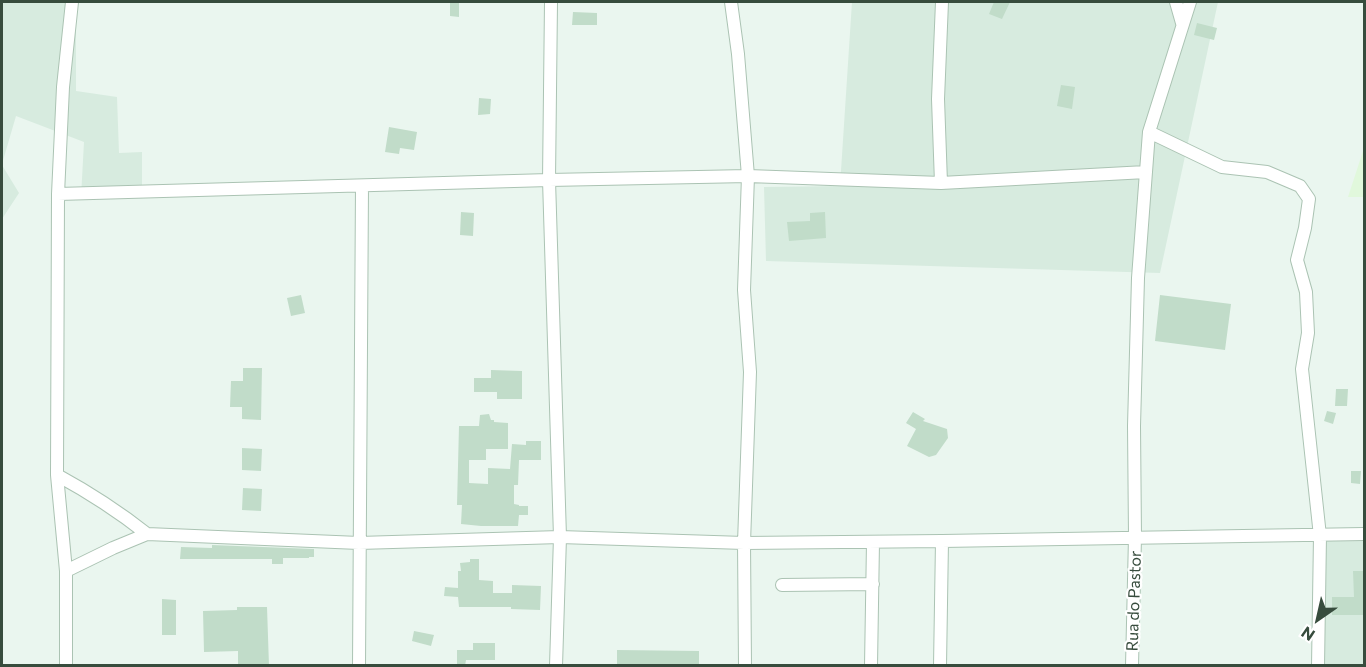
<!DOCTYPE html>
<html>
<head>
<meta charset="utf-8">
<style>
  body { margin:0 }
  #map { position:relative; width:1366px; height:667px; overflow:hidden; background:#eaf6ef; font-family:Commissioner,sans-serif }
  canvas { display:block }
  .frame { position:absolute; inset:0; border:3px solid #374c3d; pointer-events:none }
  .north { position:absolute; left:1288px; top:589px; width:60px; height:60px; -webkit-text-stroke:4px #fff; paint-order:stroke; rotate:214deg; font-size:16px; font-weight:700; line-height:24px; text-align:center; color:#374c3d }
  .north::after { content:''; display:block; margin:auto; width:21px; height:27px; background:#374c3d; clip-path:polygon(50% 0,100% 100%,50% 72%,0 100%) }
</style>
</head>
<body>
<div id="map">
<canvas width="1366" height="667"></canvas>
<div class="frame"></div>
<div class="north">N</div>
</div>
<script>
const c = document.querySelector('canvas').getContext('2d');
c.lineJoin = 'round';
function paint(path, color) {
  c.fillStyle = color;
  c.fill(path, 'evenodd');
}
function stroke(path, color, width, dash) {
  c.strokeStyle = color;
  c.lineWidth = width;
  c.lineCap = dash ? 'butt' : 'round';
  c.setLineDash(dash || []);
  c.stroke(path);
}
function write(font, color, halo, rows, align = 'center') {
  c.font = font + ' Commissioner,sans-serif';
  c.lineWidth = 4.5;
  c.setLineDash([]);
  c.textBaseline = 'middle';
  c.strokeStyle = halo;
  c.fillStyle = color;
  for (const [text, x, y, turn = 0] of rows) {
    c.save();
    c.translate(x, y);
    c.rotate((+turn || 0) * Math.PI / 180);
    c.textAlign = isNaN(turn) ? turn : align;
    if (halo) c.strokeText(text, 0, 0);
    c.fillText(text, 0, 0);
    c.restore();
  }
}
paint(new Path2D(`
  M2 2H76V91L117 97 119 153 142 152V196L81 197 84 142 16 116 2 164Z
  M852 2H1218L1160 273 766 261 764 187 840 186Z
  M2 165 19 193 2 219Z
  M1364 534V665L1318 666 1320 536Z`), '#d7ebdf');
paint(new Path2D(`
  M1364 148V197H1348Z`), '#e1f8dc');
paint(new Path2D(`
  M450 2H459V17L450 16Z
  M994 2H1010L1002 19 989 14Z
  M573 12 597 13V25H572Z
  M1197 23 1217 28 1214 40 1194 35Z
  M1061 85 1075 87 1072 109 1057 106Z
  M479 98 491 99 490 114 478 115Z
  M389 127 417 132 414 150 400 148 399 154 385 152Z
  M461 212 474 213 473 236 460 235Z
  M825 212 826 238 789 241 787 222 810 221V213Z
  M301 295 305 313 291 316 287 298Z
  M1160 295 1231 304 1225 350 1155 341Z
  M243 368H262L261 420 242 419V407H230L231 381H243Z
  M491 370 522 371V399H497V392H474V378H491Z
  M1336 389H1348L1347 406H1335Z
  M1327 411 1336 413 1333 424 1324 421Z
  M913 412 925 419 923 421 947 429 948 438 936 455 929 457 907 446 916 429 906 423Z
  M489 414 491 420H494V422L508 423V449H486V460H469V483L488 484V468L510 469 512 444 526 445V441H541V460H519L518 485H514V504L519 505V506H528V515H519L518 526H481L461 524 462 505H457L459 426H479L480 415Z
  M242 448 262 449 261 471 242 470Z
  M1351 471H1361L1360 484 1351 483Z
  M243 488 262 489 261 511 242 510Z
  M212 545 314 549V557H309V558H283V564H272V559H180L181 547 212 548Z
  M470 559H479V580L493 581V593H512V585L541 586 540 610 511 609V607H459L458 597 444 596 445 587 458 588V571H461L460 563 470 562Z
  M1353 571H1365V615H1332V597H1354Z
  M162 599 176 600V635H162Z
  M237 607H267L269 666H238V651L204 652 203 611 237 610Z
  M414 631 434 635 431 646 412 641Z
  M473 643H495V660H466L465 666H457V650H473Z
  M617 650 699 651V666H617Z`), '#c1dcc9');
const minor = new Path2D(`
  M551 2 549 180 560 537 556 666
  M731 2 738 54 748 176 744 290 750 372 744 543 745 666
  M1176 2 1182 23
  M1149 132 1222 167 1267 172 1300 186 1309 199 1305 228 1297 260 1306 292 1308 333 1302 369 1320 536 1318 666
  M941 183 1146 172
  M58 194 549 180 748 176 941 183 938 99 942 2
  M57 475C90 493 118 511 147 534
  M66 571 113 548 147 534 359 543 560 537 744 543 942 541 1364 534
  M782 585 873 584
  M66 666V571L57 475 58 194 63 87 72 2
  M359 666 362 186
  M871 666 873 542
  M940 666 942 541
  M1132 666 1135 537 1134 426 1138 278 1149 132 1190 2`);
stroke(minor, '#abc3b3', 14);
stroke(minor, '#fff', 12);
write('16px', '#374c3d', '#fff', [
  ["Rua do Pastor",1134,601,-88]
]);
</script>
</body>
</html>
